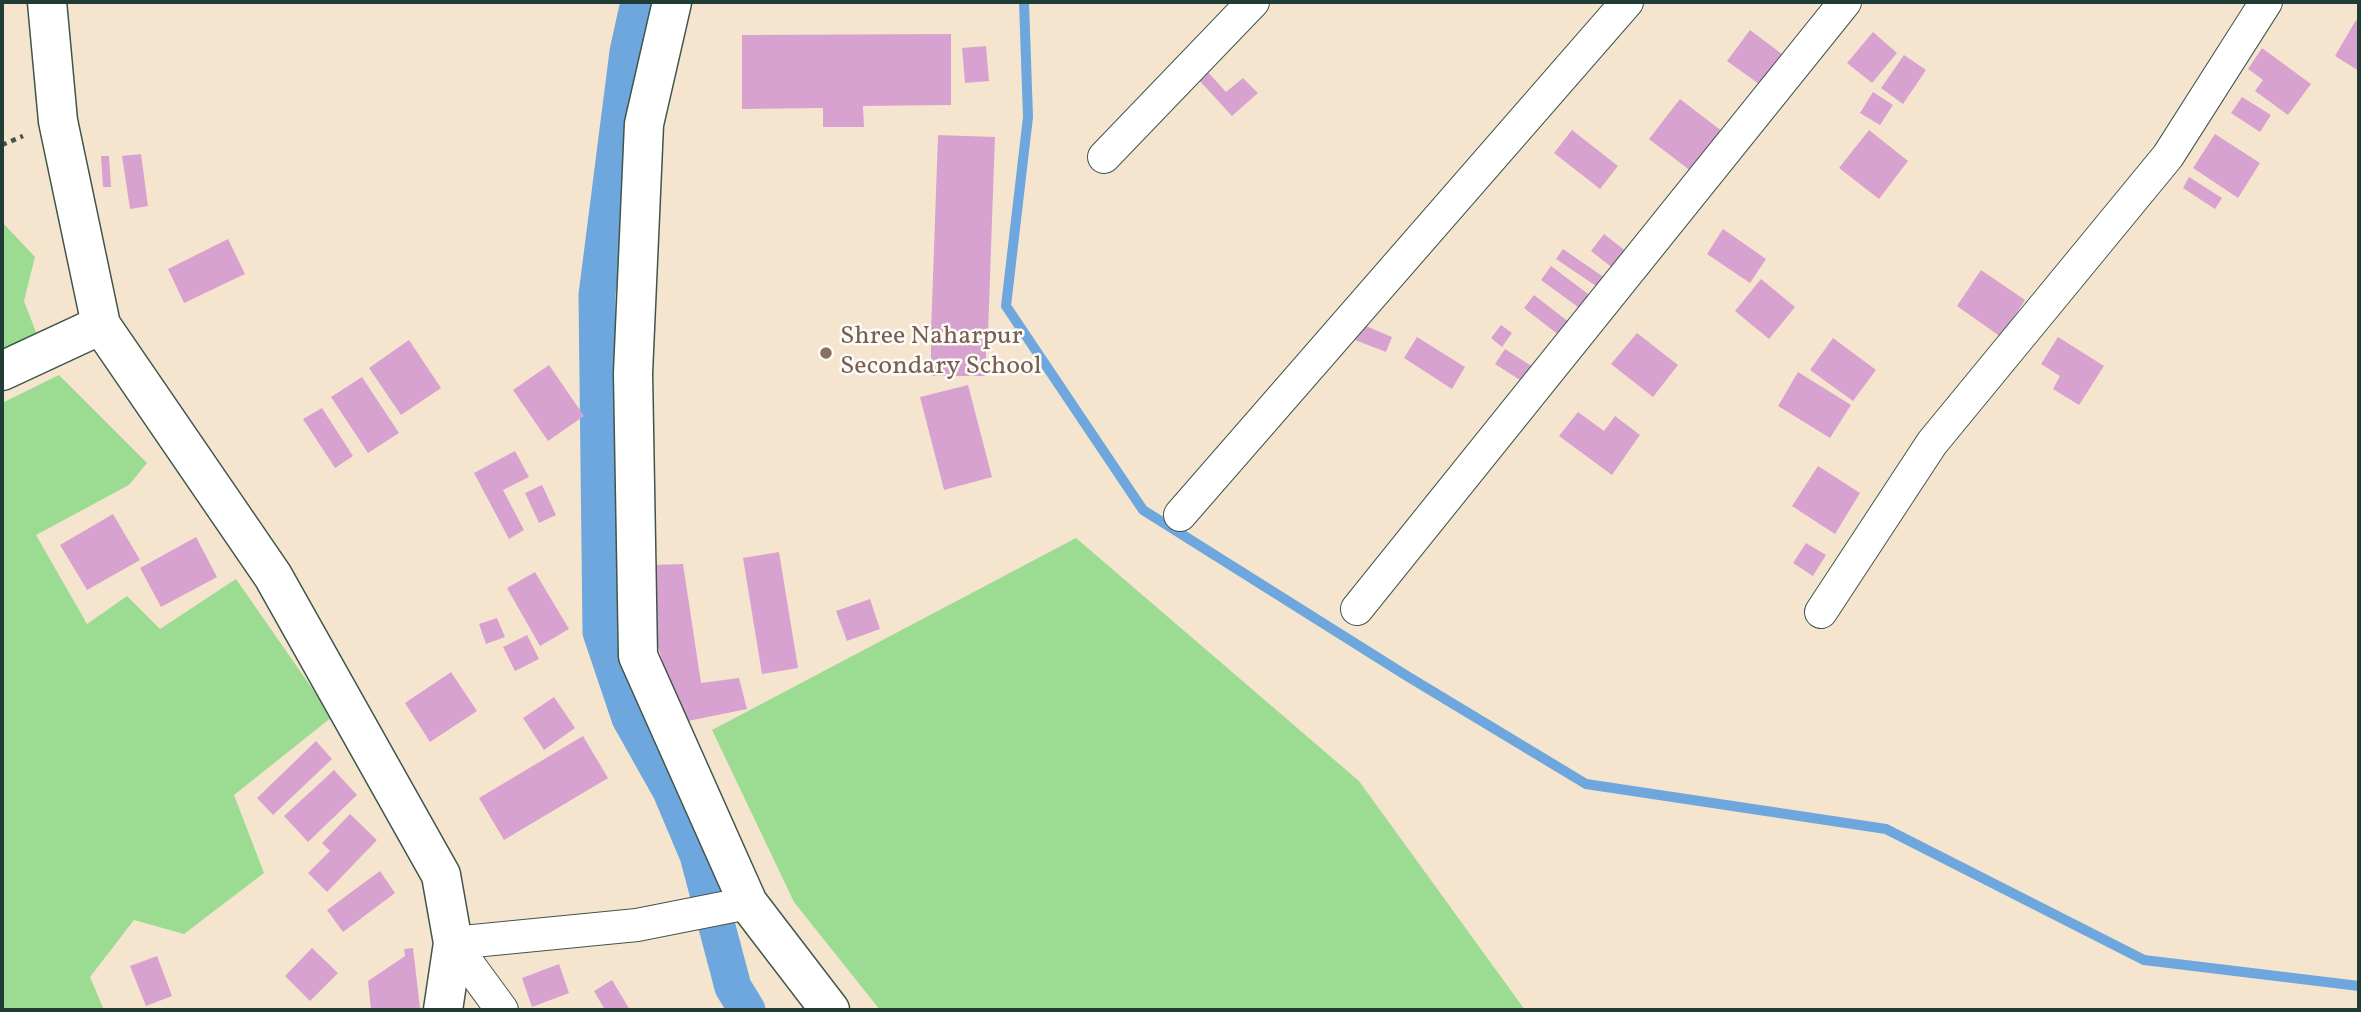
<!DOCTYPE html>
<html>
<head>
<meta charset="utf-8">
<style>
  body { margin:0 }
  #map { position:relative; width:2361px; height:1012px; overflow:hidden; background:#f6e5ce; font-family:Vollkorn,serif }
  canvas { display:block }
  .frame { position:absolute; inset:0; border:4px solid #1f3d34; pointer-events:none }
</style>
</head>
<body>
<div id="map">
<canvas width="2361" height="1012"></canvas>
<div class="frame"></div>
</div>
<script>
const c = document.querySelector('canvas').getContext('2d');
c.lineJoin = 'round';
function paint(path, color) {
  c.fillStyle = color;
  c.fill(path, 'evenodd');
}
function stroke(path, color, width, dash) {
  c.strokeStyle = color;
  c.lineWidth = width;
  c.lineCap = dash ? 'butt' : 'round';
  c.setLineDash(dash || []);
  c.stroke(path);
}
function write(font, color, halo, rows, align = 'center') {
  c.font = font + ' Vollkorn,serif';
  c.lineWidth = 5;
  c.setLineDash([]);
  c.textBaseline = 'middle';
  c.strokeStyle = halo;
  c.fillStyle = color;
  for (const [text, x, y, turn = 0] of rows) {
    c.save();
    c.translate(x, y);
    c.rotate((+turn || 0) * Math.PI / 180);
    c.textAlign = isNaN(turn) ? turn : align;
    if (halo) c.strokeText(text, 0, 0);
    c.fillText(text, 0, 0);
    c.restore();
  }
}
paint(new Path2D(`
  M2 222 35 257 24 301 37 335 2 348Z
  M59 375 147 463 129 485 36 535 87 624 127 596 160 629 236 579 332 717 234 795 264 873 184 934 134 920 90 977 104 1010H2V403Z
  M1076 538 1359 781 1525 1010H880L794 902 712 730Z`), '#9bdc92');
stroke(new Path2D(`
  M1024 2 1028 117 1006 306 1143 510 1407 676 1586 784 1886 829 2144 960 2359 986`), '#6da7dd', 10);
stroke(new Path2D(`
  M639 2 628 52 597 295 601 632 630 718 671 791 698 855 733 987 747 1010`), '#6da7dd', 37);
paint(new Path2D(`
  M2356 20 2359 22V71L2335 56Z
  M1750 30 1782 54 1759 84 1727 61Z
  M1873 32 1897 53 1872 83 1847 63Z
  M951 34V105L863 106 864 127H823V108L742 109V35Z
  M986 46 989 81 965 83 962 48Z
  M2262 48 2311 84 2288 115 2255 91 2263 80 2248 69Z
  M1904 55 1926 70 1903 104 1881 88Z
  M1207 71 1226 92 1243 78 1258 93 1232 116 1198 79Z
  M1873 92 1893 105 1880 125 1860 113Z
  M2242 97 2271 115 2260 132 2231 113Z
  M1680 99 1727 135 1696 175 1649 139Z
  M1572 130 1618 166 1600 189 1554 153Z
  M1869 130 1908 161 1879 199 1839 168Z
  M2215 134 2260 163 2238 198 2193 168Z
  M938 135 995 137 988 334 931 332Z
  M141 154 148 206 130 209 122 156Z
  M101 156H109L111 187H103Z
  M2189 177 2222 198 2215 209 2183 188Z
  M1723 229 1766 259 1750 283 1707 254Z
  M1604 234 1627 252 1614 269 1591 251Z
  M228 239 245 274 184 303 168 269Z
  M1563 249 1605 278 1599 288 1556 259Z
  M1551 266 1592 297 1582 310 1541 280Z
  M1981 270 2025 300 2001 337 1957 306Z
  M1761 279 1795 307 1769 339 1735 311Z
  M1534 295 1574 326 1564 339 1524 308Z
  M1361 324 1392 337 1386 352 1355 340Z
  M1501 325 1512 333 1502 347 1491 338Z
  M1637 333 1678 365 1653 397 1611 364Z
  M1417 337 1465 367 1452 389 1404 358Z
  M2058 337 2104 366 2079 405 2053 389 2060 376 2041 364Z
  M1833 338 1876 370 1853 401 1810 370Z
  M931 339H986V376H931Z
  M409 340 441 388 401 415 369 368Z
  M1505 349 1533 367 1523 382 1495 364Z
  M549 365 584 416 548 441 513 390Z
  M1798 372 1851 405 1830 438 1778 406Z
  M362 377 399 433 368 453 331 397Z
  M968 385 992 477 944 490 920 397Z
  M322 408 353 456 335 468 303 419Z
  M1578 412 1604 431 1615 416 1640 435 1612 475 1559 436Z
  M515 451 529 477 503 490 524 530 509 539 474 473Z
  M1818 466 1860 493 1835 534 1792 506Z
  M542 485 556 515 539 523 525 493Z
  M113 514 140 560 87 590 60 545Z
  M196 537 217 577 161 607 140 568Z
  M1806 543 1826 555 1813 576 1793 563Z
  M779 552 798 668 762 674 743 558Z
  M683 564 701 683 739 678 747 709 683 722 657 644 652 565Z
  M535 572 569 629 540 646 507 588Z
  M870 599 880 629 847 641 836 611Z
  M497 618 505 637 486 644 479 624Z
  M527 635 539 659 515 671 503 647Z
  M451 672 477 711 430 742 405 703Z
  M554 697 575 728 544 750 523 718Z
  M583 736 608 778 504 840 479 798Z
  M316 741 332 759 273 815 257 798Z
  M334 770 357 795 308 842 284 816Z
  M350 814 377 840 327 892 308 873 330 851 322 843Z
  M380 871 395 893 343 932 327 910Z
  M312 948 338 973 310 1001 285 976Z
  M413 948 420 1008 371 1010 368 981 405 956 404 949Z
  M157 956 172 996 146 1006 130 966Z
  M559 964 569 993 532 1007 522 978Z
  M612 980 630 1010H605L594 991Z`), '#d8a2d0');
const minor = new Path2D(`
  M1104 157 1253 2
  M1180 515 1627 2
  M1357 609 1845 2
  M1821 612 1932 443 2168 156 2266 2
  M453 943 637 925 748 903
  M453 943 502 1010`);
const tertiary = new Path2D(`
  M47 2 58 121 101 325 273 576 441 875 453 943 443 1010
  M672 2 644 124 633 373 638 656 748 903 830 1010
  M2 371 101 325`);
stroke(minor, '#3f564b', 34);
stroke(tertiary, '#3f564b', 41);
stroke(new Path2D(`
  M2 145 23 136`), '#3f564b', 4.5, [5, 5]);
stroke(minor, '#fff', 32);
stroke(tertiary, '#fff', 38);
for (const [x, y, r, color] of [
  [826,353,7,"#8d6e63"]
]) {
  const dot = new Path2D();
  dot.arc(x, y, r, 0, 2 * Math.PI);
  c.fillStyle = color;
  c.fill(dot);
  stroke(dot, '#fdfcf7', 2.5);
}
write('26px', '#785e54', '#fdfcf7', [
  ["Shree Naharpur",840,338],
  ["Secondary School",840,368]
], 'left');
</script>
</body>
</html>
